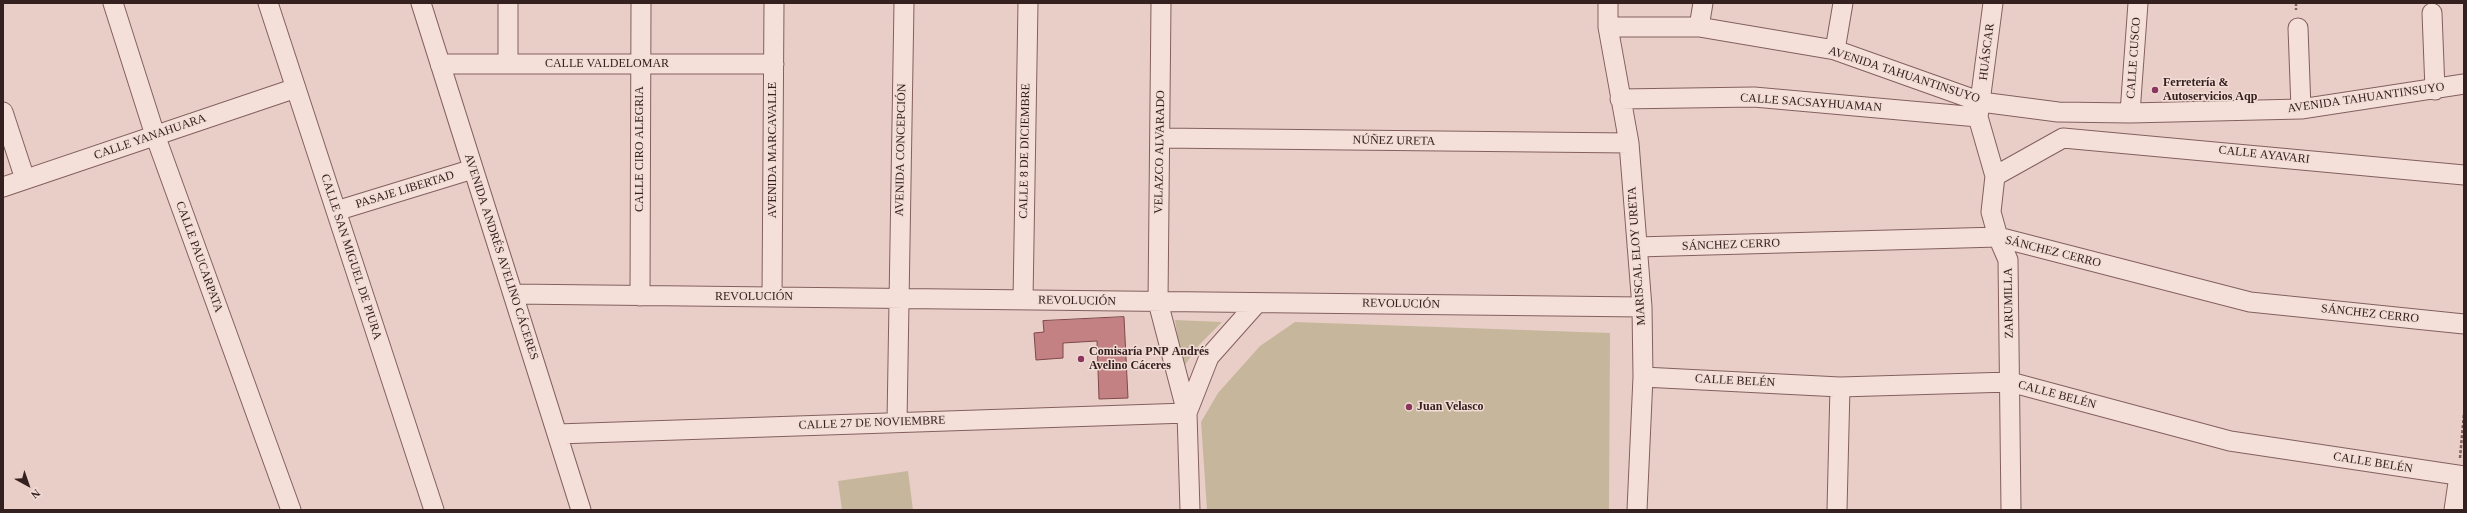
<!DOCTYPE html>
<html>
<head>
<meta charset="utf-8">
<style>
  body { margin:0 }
  #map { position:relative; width:2467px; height:513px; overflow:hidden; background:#e9cec7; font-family:Georgia,serif }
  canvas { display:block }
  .frame { position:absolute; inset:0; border:4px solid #352020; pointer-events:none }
  .north { position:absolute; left:8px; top:465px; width:40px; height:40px; -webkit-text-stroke:3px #f2dcd5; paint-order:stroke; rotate:140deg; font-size:11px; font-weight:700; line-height:16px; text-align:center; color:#352020 }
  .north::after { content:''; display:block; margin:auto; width:14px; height:18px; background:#352020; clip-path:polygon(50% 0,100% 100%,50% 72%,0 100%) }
</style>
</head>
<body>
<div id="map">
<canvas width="2467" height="513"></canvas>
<div class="frame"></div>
<div class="north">N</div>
</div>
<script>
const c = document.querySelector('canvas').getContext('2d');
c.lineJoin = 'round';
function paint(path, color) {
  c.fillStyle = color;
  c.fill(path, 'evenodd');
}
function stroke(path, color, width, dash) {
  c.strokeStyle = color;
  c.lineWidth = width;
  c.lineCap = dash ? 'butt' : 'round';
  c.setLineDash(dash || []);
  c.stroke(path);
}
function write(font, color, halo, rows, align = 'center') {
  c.font = font + ' Georgia,serif';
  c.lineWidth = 3;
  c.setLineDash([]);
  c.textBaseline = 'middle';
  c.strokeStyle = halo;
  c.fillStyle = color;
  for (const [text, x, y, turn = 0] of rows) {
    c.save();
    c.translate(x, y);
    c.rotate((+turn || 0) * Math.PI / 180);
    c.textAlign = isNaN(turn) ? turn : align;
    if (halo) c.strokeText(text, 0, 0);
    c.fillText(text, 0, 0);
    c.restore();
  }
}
paint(new Path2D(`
  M1175 320 1222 322 1199 345 1182 369Z
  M1295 322 1610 333 1609 510H1207L1201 422 1218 393 1260 346Z
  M908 471 913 510H842L838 481Z`), '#c6b79c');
const building = new Path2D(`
  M1124 317 1128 398 1099 399 1097 341 1063 343V358L1036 360 1034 333 1044 332 1043 321Z`);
paint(building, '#c38184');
stroke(building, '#7f474b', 1);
const minor = new Path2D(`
  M113 3 155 135 291 510
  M268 3 434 510
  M421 3 581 510
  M1161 3 1158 302 1187 413 1190 510
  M1608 3V27L1629 143 1642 307 1643 377 1637 510
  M1993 3 1978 117 1995 176 1991 212 1998 237 2008 260 2011 510
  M2432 13 2435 90
  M1608 27H1699L1835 50 1981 102 2058 112 2130 113 2301 109 2464 84
  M1699 27 1703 3
  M2298 28 2301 109
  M1835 50 1843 3
  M440 64H774
  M508 64V3
  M1620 99 1754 97 1978 117
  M3 112 25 179
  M2130 113 2138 3
  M1160 138 1629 143
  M2063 138 2464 175
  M1995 176 2063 138
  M3 187 296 88
  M336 211 473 169
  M1637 247 1998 237 2250 302 2464 324
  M513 294 1642 307
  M640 296 641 3
  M772 297 774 3
  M1023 300 1028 3
  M1643 377 1840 387 2010 382 2230 441 2464 476
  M897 422 904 3
  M557 434 1187 413 1209 357 1257 303
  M1837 510 1840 387
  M2454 510 2459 476`);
stroke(minor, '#83605e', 21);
stroke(new Path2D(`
  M2296 3V10
  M2460 458 2464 413`), '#83605e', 2.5, [3, 2]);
stroke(minor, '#f5dfd9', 19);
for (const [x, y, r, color] of [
  [2155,90,4,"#8b355e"],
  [1081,359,4,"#8b355e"],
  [1409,407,4,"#8b355e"]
]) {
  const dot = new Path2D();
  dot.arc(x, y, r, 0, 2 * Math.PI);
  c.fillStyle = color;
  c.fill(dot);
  stroke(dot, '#f2dcd5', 1.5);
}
write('12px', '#352020', '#f2dcd5', [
  ["HUÁSCAR",1987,52,-83],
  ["CALLE CUSCO",2134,58,-86],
  ["CALLE VALDELOMAR",607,64],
  ["AVENIDA TAHUANTINSUYO",1904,75,18],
  ["AVENIDA TAHUANTINSUYO",2366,98,-8],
  ["CALLE SACSAYHUAMAN",1811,103,4],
  ["CALLE YANAHUARA",150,137,-19],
  ["NÚÑEZ URETA",1394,141,1],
  ["CALLE CIRO ALEGRIA",640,149,-90],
  ["AVENIDA MARCAVALLE",773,150,-90],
  ["AVENIDA CONCEPCIÓN",901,150,-89],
  ["CALLE 8 DE DICIEMBRE",1025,151,-89],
  ["VELAZCO ALVARADO",1160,152,-89],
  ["CALLE AYAVARI",2264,155,6],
  ["PASAJE LIBERTAD",405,190,-17],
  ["SÁNCHEZ CERRO",1731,245,-2],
  ["SÁNCHEZ CERRO",2053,252,14],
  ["MARISCAL ELOY URETA",1637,256,-94],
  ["CALLE PAUCARPATA",199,257,70],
  ["CALLE SAN MIGUEL DE PIURA",351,257,72],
  ["AVENIDA ANDRÉS AVELINO CÁCERES",501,257,72],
  ["REVOLUCIÓN",754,297],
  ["REVOLUCIÓN",1077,301,1],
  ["ZARUMILLA",2009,303,-91],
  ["REVOLUCIÓN",1401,304,1],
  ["SÁNCHEZ CERRO",2370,314,6],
  ["CALLE BELÉN",1735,381,3],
  ["CALLE BELÉN",2057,395,15],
  ["CALLE 27 DE NOVIEMBRE",872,423,-2],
  ["CALLE BELÉN",2373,463,9]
]);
write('bold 12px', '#352020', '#f2dcd5', [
  ["Ferretería &",2163,83],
  ["Autoservicios Aqp",2163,97],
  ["Comisaría PNP Andrés",1089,352],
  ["Avelino Cáceres",1089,366],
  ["Juan Velasco",1417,407]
], 'left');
</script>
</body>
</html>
